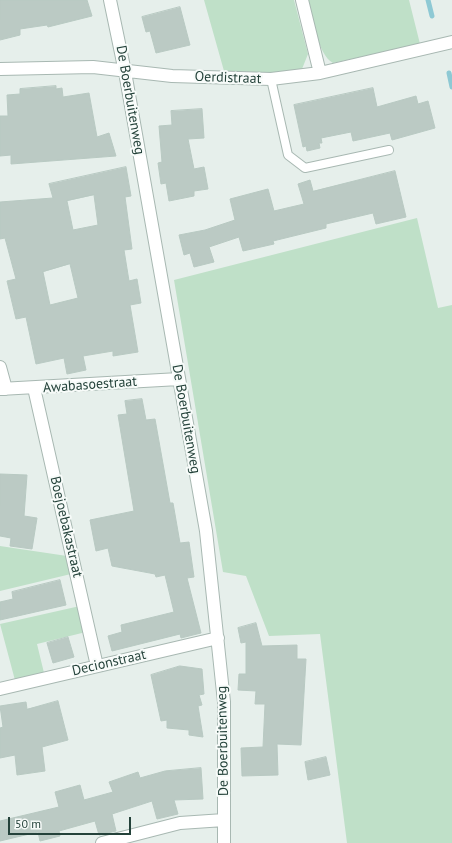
<!DOCTYPE html>
<html>
<head>
<meta charset="utf-8">
<style>
  body { margin:0 }
  #map { position:relative; width:452px; height:843px; overflow:hidden; background:#e6efeb; font-family:"PT Sans",sans-serif }
  canvas { display:block }
  .scale { position:absolute; left:8px; top:817px; width:123px; height:18px; box-sizing:border-box; border:2px solid #24423a; border-top:0; padding-left:5px; font-size:12px; line-height:14px; white-space:nowrap; color:#24423a; -webkit-text-stroke:3px #f7fbf9; paint-order:stroke }
</style>
</head>
<body>
<div id="map">
<canvas width="452" height="843"></canvas>
<div class="scale">50 m</div>
</div>
<script>
const c = document.querySelector('canvas').getContext('2d');
c.lineJoin = 'round';
function paint(path, color) {
  c.fillStyle = color;
  c.fill(path, 'evenodd');
}
function stroke(path, color, width, dash) {
  c.strokeStyle = color;
  c.lineWidth = width;
  c.lineCap = dash ? 'butt' : 'round';
  c.setLineDash(dash || []);
  c.stroke(path);
}
function write(font, color, halo, rows, align = 'center') {
  c.font = font + ' "PT Sans",sans-serif';
  c.lineWidth = 4;
  c.setLineDash([]);
  c.textBaseline = 'middle';
  c.strokeStyle = halo;
  c.fillStyle = color;
  for (const [text, x, y, turn = 0] of rows) {
    c.save();
    c.translate(x, y);
    c.rotate((+turn || 0) * Math.PI / 180);
    c.textAlign = isNaN(turn) ? turn : align;
    if (halo) c.strokeText(text, 0, 0);
    c.fillText(text, 0, 0);
    c.restore();
  }
}
paint(new Path2D(`
  M204 0H294L308 54 302 69 284 73 224 71Z
  M308 0H409L420 44 333 63C317 54 313 17 308 0Z
  M417 218 438 308 452 305V843H347L320 634 269 636 246 576 223 572 174 280Z
  M0 546 67 556 71 574 0 591Z
  M80 606 86 632 37 644 45 677 16 684 0 624Z`), '#bfe0c8');
stroke(new Path2D(`
  M428 0 432 16
  M449 73 452 87`), '#8ec9d4', 5);
const building = new Path2D(`
  M0 0H87L92 16 48 27 47 25 20 29V35L0 40Z
  M180 7 190 45 156 53 150 31 146 32 142 17Z
  M56 86V89L62 88 63 97 89 93 97 137 109 133 116 156 11 164V155L0 156V116H8L7 95 20 94V89Z
  M373 88 377 107 416 96 418 104 428 101 435 128 392 140 390 133 353 141 351 132 321 138 322 143H319L320 148 307 151 306 146 303 147 294 105Z
  M202 109 204 138 188 139 194 169 204 167 208 189 194 191V196L169 201 166 183 161 184 158 163 162 162 159 126 172 125 171 111Z
  M126 167 131 196 125 197 132 249 124 250 129 281 137 279 141 303 130 305 138 352 113 356V351L83 356 86 370 67 374 64 358 36 364 26 317 16 319 7 281 16 279 5 238 0 239V202L53 198 49 184ZM94 195 98 225 73 230 67 201ZM70 264 78 298 50 305 43 272Z
  M395 171 406 217 376 224 373 213 326 224V228L273 241 274 244 243 251 239 237 209 247 214 262 194 267 190 253 184 255 179 235 205 230 235 220 230 199 268 189 274 211 304 204 298 184 310 180 313 191Z
  M142 399 146 420 155 419 170 503H173L180 543 189 542 194 577 187 578 201 633 181 638 180 634 112 651 108 636 122 632 121 625 174 612 165 575 156 577 155 574 112 566 108 548 96 551 90 520 134 511 118 415 127 414 125 401Z
  M0 474 27 475 24 516 37 518 32 549 10 546 11 538 0 536Z
  M60 580 66 605 0 620V602L13 599 12 592Z
  M256 623 262 646 297 645V659H306L301 745 277 744 278 775 242 776 241 748 263 747 265 704H255L256 691 238 690 239 674H246V642L241 643 238 628Z
  M68 637 74 657 53 663 47 643Z
  M180 666 202 669 204 694 199 695 202 705 198 706 203 737 189 735V730L167 728V720L161 721 151 675Z
  M58 701 68 740 42 747 45 771 17 775 15 755 0 758V728L3 727 0 706 26 702 27 709Z
  M326 757 330 775 308 780 305 762Z
  M201 768 203 799 174 800 178 814 157 819 152 801 112 814 116 831 99 835 95 821 59 831 60 836 40 841 38 832 0 841V821L59 807 55 792 80 785 84 800 113 792 109 782 138 772 140 778 165 771Z`);
paint(building, '#bbcac4');
stroke(building, '#b8c9c2', 1);
const service = new Path2D(`
  M271 79 288 155 305 168 389 150`);
const minor = new Path2D(`
  M110 0 125 72 206 531 224 702V843
  M302 0 320 73
  M0 69 93 67 172 76 271 79 320 73 452 42
  M0 367 6 389
  M34 388 97 666
  M0 389 179 379
  M0 689 218 638
  M102 843 180 823 224 820`);
stroke(service, '#a8b8b2', 10);
stroke(minor, '#a8b8b2', 14);
stroke(service, '#fff', 8);
stroke(minor, '#fff', 12);
write('14px', '#24423a', '#f7fbf9', [
  ["Oerdistraat",228,78,2],
  ["De Boerbuitenweg",130,100,80],
  ["Awabasoestraat",90,385,-4],
  ["De Boerbuitenweg",186,419,80],
  ["Boejoebakastraat",66,527,77],
  ["Decionstraat",109,663,-13],
  ["De Boerbuitenweg",223,741,-91]
]);
</script>
</body>
</html>
